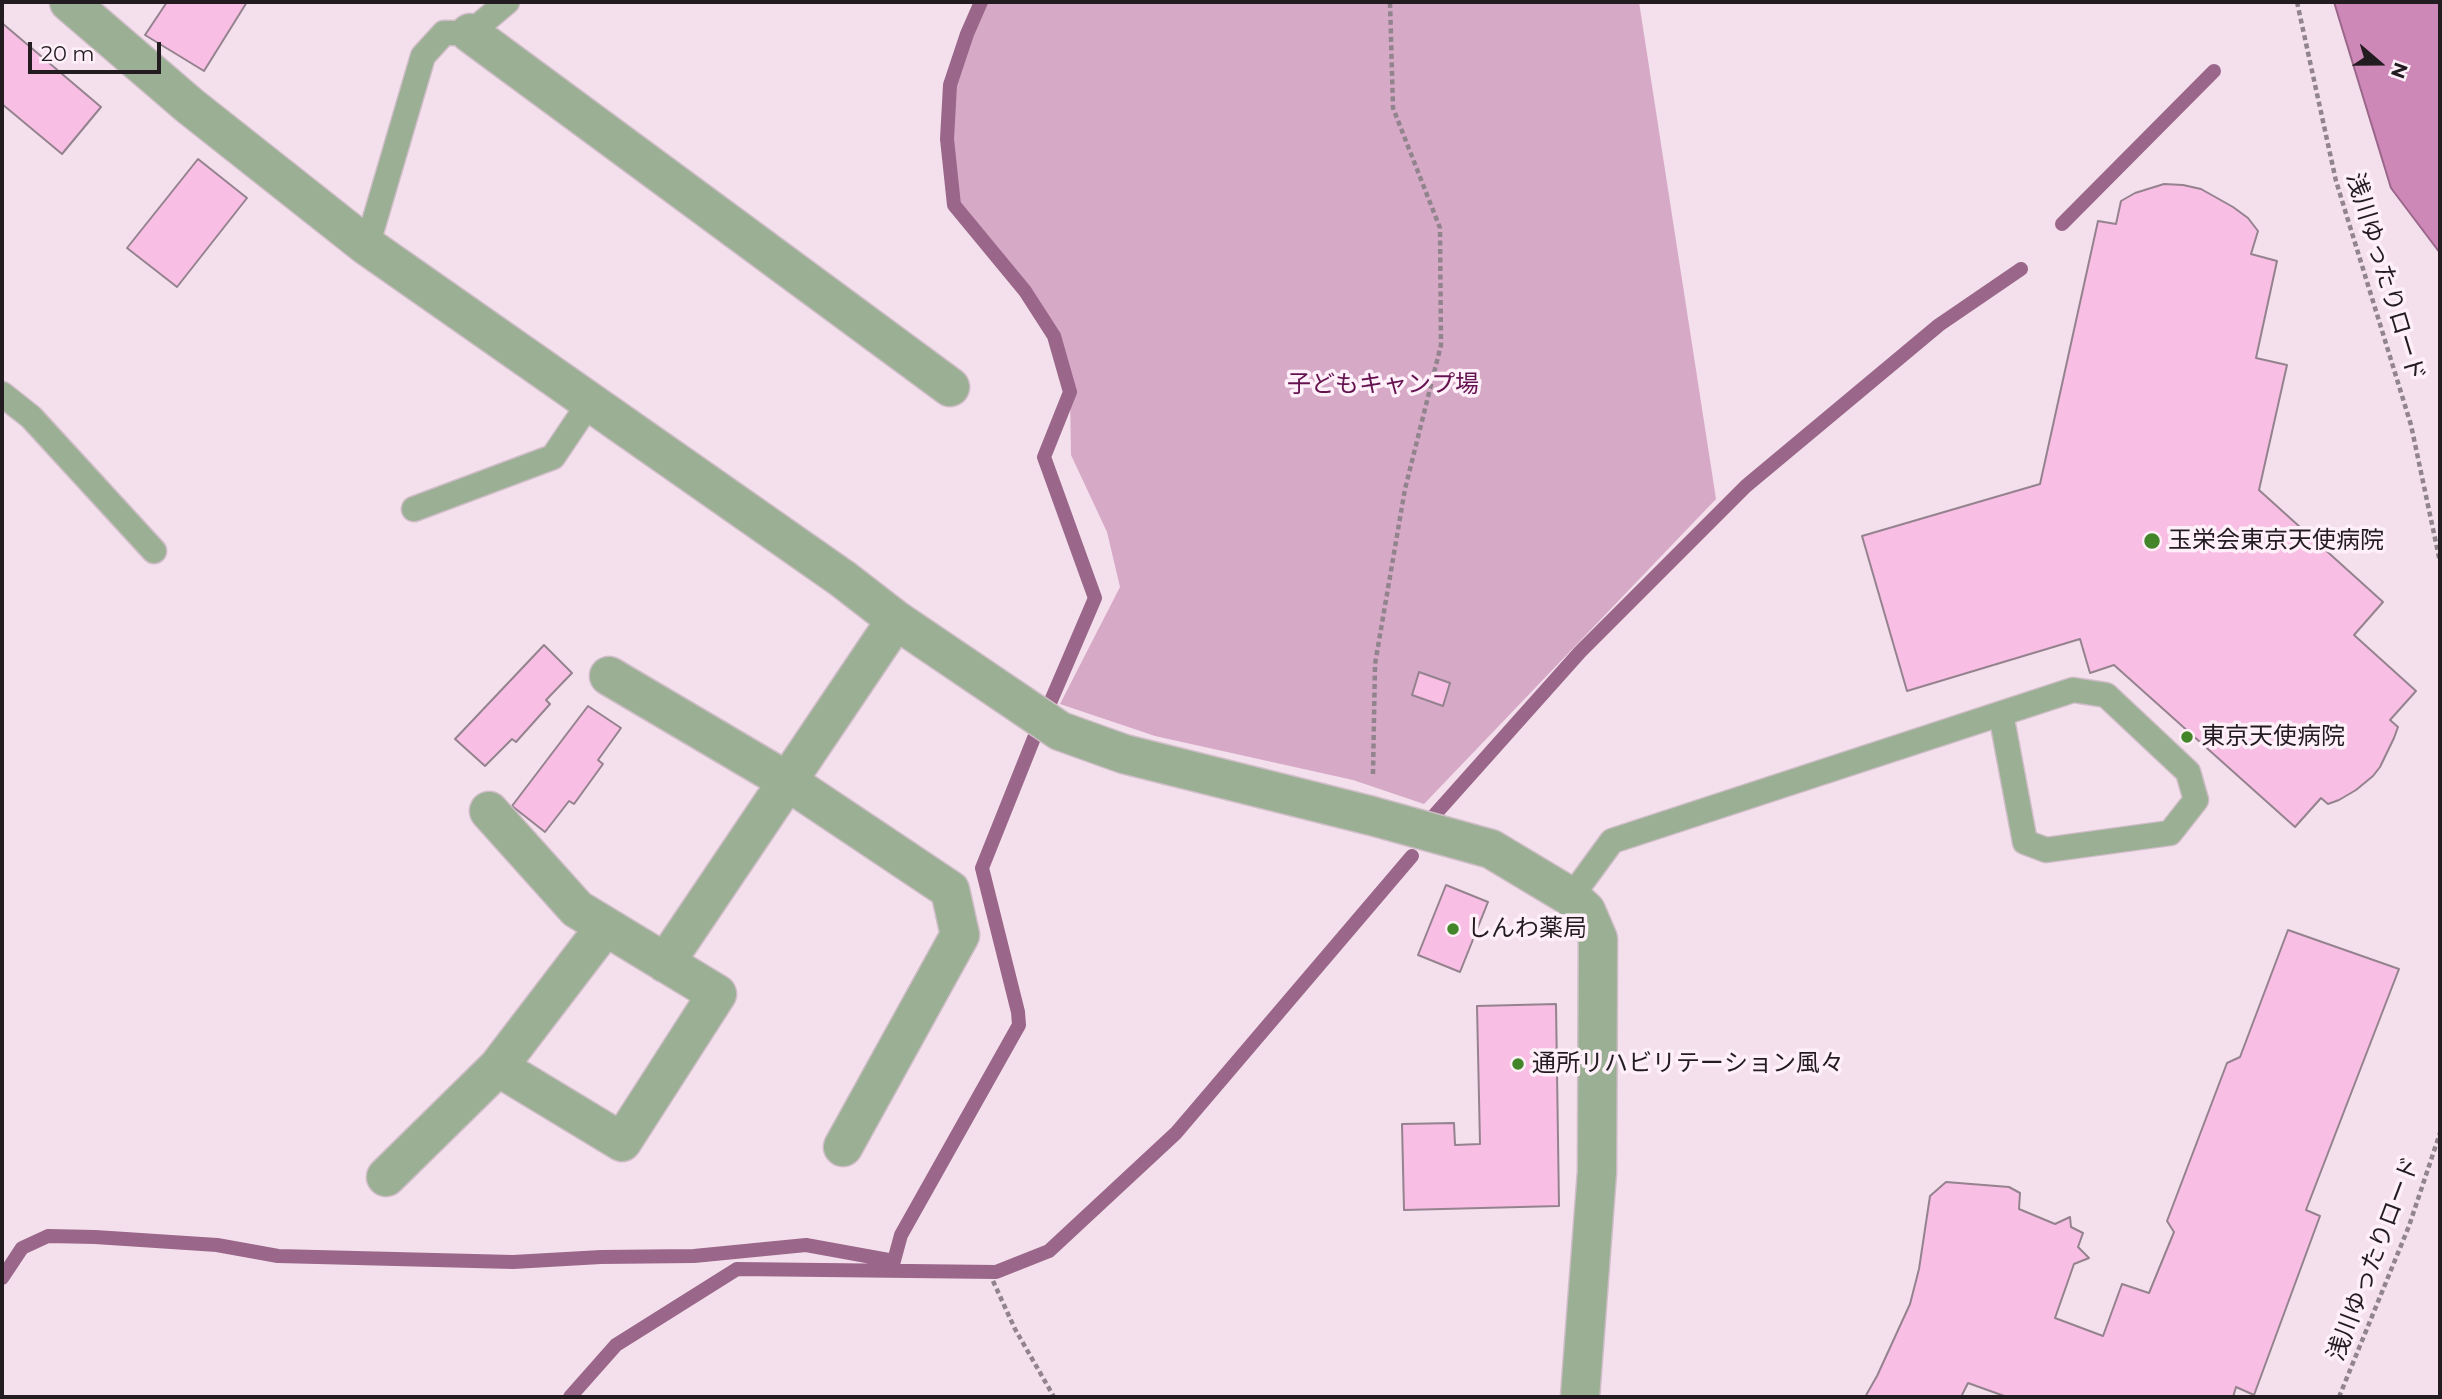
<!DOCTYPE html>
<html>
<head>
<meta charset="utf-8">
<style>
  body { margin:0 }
  #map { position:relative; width:2442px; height:1399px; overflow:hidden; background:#f4e0ec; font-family:Montserrat,sans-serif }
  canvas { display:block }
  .frame { position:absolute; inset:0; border:4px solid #221b20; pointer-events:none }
  .north { position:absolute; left:2344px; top:28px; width:70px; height:70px; -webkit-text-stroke:5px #feeff8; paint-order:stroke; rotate:110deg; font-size:19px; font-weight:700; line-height:28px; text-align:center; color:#221b20 }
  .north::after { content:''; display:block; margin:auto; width:24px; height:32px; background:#221b20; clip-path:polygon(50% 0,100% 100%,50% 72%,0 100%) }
  .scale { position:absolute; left:28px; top:42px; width:133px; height:32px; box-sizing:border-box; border:4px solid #221b20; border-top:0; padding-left:9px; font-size:21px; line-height:24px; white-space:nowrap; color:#221b20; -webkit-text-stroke:5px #feeff8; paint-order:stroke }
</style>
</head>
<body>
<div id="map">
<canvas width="2442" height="1399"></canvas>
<div class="frame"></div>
<div class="north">N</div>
<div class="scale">20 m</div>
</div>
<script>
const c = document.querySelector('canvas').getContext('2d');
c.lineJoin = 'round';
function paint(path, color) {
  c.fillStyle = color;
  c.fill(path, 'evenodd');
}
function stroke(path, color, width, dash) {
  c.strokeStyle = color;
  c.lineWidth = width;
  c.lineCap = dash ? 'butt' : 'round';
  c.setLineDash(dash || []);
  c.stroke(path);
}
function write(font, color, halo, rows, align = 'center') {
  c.font = font + ' Montserrat,"Noto Sans JP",sans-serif';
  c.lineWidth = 7;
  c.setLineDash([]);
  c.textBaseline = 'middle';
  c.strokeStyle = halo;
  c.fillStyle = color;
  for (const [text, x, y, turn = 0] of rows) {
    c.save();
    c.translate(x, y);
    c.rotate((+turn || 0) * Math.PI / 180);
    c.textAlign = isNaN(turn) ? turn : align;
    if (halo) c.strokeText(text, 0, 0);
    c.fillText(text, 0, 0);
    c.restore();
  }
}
paint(new Path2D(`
  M981 2H1639L1716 499 1424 804 1353 780 1155 736 1060 704 1120 587 1107 532 1071 455 1070 392 1054 336 1025 291 954 205 947 139 950 85 967 34Z`), '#d6a9c6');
const water = new Path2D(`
  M2334 2H2440V253L2391 188Z`);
paint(water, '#ce88b7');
stroke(water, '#9a678a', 2);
stroke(new Path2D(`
  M981 2 967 34 950 85 947 139 954 205 1025 291 1054 336 1070 392 1044 457 1095 598 1047 710
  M2062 224 2214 71
  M1430 820 1580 652 1746 486 1939 325 2021 269
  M892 1268 901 1235 1019 1025 1018 1012 982 868 1034 738
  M2 1278 22 1248 48 1236 95 1237 217 1245 278 1256 513 1262 601 1257 694 1256 806 1245 894 1261
  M570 1397 616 1345 737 1269 996 1272 1049 1251 1176 1133 1412 856`), '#9a678a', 14);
const building = new Path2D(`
  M167 2H247L204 71 145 35Z
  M2 23 101 107 62 154 2 104Z
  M198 159 247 198 177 287 127 248Z
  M2164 184 2183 185 2201 189 2233 207 2248 218 2258 231 2251 254 2277 261 2256 358 2287 365 2259 490 2383 602 2354 635 2416 691 2390 720 2398 727 2394 738 2380 767 2373 776 2356 790 2339 800 2328 804 2321 798 2295 827 2114 665 2090 673 2080 639 1907 691 1862 536 2040 484 2098 221 2116 224 2121 201 2135 193Z
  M544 645 572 673 546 700 550 704 516 742 512 739 485 766 455 739Z
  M1419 672 1450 683 1443 706 1412 695Z
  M588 706 621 728 598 760 603 764 574 804 569 801 545 832 512 806Z
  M1446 885 1488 902 1460 972 1418 955Z
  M2288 930 2399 969 2306 1210 2320 1216 2254 1395 2236 1387 2233 1397H2007L1968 1383 1961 1397H1865L1877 1376 1910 1304 1919 1269 1930 1196 1946 1182 2009 1187 2020 1193 2019 1209 2055 1224 2070 1217 2071 1227 2083 1233 2078 1247 2089 1258 2074 1264 2055 1318 2103 1336 2122 1284 2149 1293 2174 1232 2167 1221 2227 1063 2240 1057Z
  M1556 1004 1559 1206 1404 1210 1402 1124 1454 1123 1455 1145 1480 1144 1477 1006Z`);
paint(building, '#f8bee4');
stroke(building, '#94838e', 2);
const lane = new Path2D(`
  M367 246 423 56 444 33H470L507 2
  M2 394 31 417 154 551
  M414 509 553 457 590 402
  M1571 897 1612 841 2073 690 2106 695 2188 772 2196 800 2170 833 2046 850 2025 842 2001 714`);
const street = new Path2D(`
  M69 2 190 106 367 246 843 579 896 620 1060 731 1124 754 1372 816 1491 849 1571 897 1586 911 1598 939 1597 1172 1580 1397
  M470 33 950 387
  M609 676 787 781 950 890 960 935 843 1147
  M489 811 577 909 717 994 622 1142 498 1067
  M665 963 896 620
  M386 1177 498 1067 605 927`);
stroke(lane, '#cebdc7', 27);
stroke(street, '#cebdc7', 41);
stroke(new Path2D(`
  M2297 2 2336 181 2411 425 2440 562
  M1373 774 1375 664 1405 489 1441 345 1440 228 1393 108 1390 2
  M993 1281 1015 1329 1054 1397
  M2339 1397 2409 1226 2440 1133`), '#92848d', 4.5, [5, 3.5]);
stroke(lane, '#9aaf93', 24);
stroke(street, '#9aaf93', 38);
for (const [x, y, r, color] of [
  [2152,541,9,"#438629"],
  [2187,737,7,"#438629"],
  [1453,929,7,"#438629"],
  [1518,1064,7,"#438629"]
]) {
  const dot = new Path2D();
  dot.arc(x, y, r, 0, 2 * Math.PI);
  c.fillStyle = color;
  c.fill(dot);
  stroke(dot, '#feeff8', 2.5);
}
write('24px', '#221b20', '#feeff8', [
  ["浅川ゆったりロード",2385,277,73],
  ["浅川ゆったりロード",2374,1259,-69]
]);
write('24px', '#641150', '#feeff8', [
  ["子どもキャンプ場",1383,385]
]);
write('24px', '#221b20', '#feeff8', [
  ["玉栄会東京天使病院",2168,541],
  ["東京天使病院",2201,737],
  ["しんわ薬局",1467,929],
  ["通所リハビリテーション風々",1532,1064]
], 'left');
</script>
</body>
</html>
